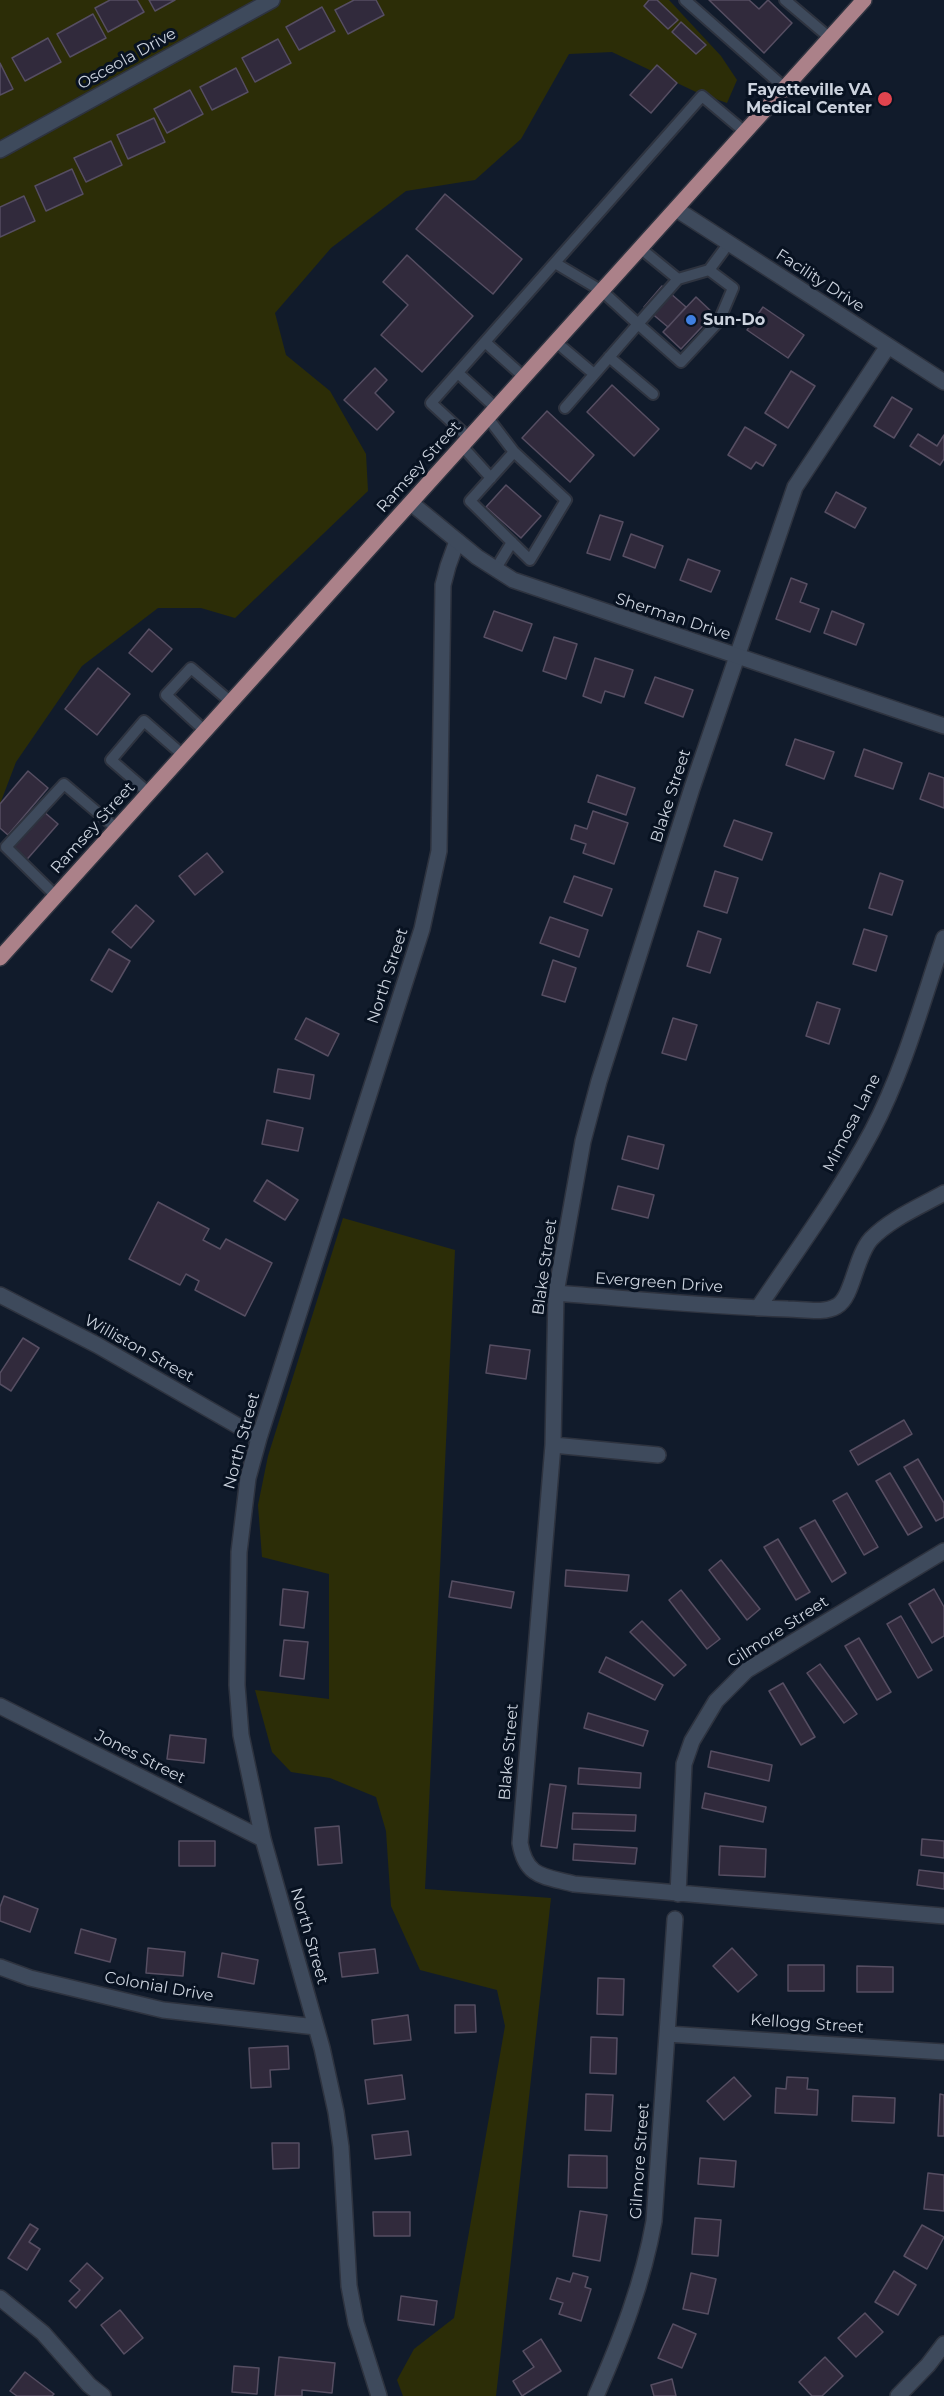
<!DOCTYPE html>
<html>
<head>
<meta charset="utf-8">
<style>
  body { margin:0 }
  canvas { display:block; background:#111b2b }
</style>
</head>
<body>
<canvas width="944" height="2396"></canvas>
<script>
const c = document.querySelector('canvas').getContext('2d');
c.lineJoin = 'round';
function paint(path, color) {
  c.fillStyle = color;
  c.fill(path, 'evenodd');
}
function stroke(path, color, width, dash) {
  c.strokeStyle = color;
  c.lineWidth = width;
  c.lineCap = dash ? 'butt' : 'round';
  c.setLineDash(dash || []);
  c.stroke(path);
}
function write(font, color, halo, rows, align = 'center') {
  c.font = font + ' Montserrat,sans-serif';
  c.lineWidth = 6;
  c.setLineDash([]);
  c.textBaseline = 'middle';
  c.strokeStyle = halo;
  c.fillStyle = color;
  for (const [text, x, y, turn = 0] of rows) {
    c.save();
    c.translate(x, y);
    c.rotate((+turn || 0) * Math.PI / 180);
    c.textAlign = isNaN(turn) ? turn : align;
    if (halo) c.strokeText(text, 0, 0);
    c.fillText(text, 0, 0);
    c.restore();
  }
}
paint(new Path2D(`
  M0 0H669L721 56 737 80 727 103 696 92 612 52 569 54 521 139 475 180 406 191 331 248 275 313 286 355 330 391 366 454 368 491 235 618 201 608H158L82 666 16 762 0 804Z
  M343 1218 455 1250 425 1889 551 1898 496 2396H403L397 2380 414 2349 454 2318 505 2026 497 1990 420 1970 391 1906 386 1831 376 1797 330 1778 291 1772 272 1752 255 1690 329 1699V1574L262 1557 258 1505 268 1456Z`), '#2c2d07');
const building = new Path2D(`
  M110 0H137L144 12 108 32 95 8Z
  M149 0H175L155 11Z
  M354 0H376L384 15 348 34 335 10Z
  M649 0H657L678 20 668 29 644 6Z
  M709 0H749L759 9 768 0 792 23 764 53Z
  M322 7 335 31 299 50 286 27Z
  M93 14 106 38 70 57 57 34Z
  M681 22 706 45 696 54 672 32Z
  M48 38 61 62 25 81 12 58Z
  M278 39 291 63 255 82 242 58Z
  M0 63 13 89 0 95Z
  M657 65 677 83 651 113 630 95Z
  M236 68 248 92 212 110 200 87Z
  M190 90 203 114 167 133 154 109Z
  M154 118 165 142 128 159 117 135Z
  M111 141 122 165 86 182 74 158Z
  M72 169 83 194 46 211 35 186Z
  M445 194 522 259 493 294 416 229Z
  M24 196 35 221 0 237V207Z
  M407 255 473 316 422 372 381 335 408 305 383 282Z
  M662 286 686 307 668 327 644 307Z
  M696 297 714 314 681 349 663 332Z
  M763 307 804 335 788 358 747 330Z
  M375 368 387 380 375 393 394 412 377 430 344 400Z
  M791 371 815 386 788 428 765 413Z
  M612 385 659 429 634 456 587 412Z
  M892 397 912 409 894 438 874 426Z
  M547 411 594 455 570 482 522 438Z
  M745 427 776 445 763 466 756 462 751 469 728 455Z
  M918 434 937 446 944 435V459L940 465 910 446Z
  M506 485 541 516 521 538 486 507Z
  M836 492 866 508 855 528 825 512Z
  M600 515 623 522 610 560 587 553Z
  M631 534 663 546 655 568 623 556Z
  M688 559 720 571 711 592 680 580Z
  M791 578 807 584 800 602 819 609 810 632 776 619Z
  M494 611 532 624 522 651 484 637Z
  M832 611 864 624 856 645 824 633Z
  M149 629 172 649 152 672 129 653Z
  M554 637 577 644 566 679 543 671Z
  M595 658 633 670 624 697 605 691 601 703 583 696Z
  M98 668 130 694 97 735 65 709Z
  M655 677 693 690 683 717 645 703Z
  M795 739 834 752 824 779 786 765Z
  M864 749 902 763 893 789 855 776Z
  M28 771 48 788 8 835 0 828V804Z
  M929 773 944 778V808L920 799Z
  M597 775 635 788 626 815 588 802Z
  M43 811 58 824 22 865 7 852Z
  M593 811 628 823 614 864 583 853 586 844 571 839 575 825 587 829Z
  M734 820 772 833 762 860 724 846Z
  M207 853 223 872 195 895 179 876Z
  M715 871 738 878 727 913 704 906Z
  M880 873 903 881 892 915 869 908Z
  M574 876 612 889 602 916 564 902Z
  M136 905 154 921 131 948 112 932Z
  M550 917 588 930 579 957 540 943Z
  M864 929 887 936 876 971 853 964Z
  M698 931 721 939 710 973 687 966Z
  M109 949 130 961 112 992 91 980Z
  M553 960 576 968 565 1002 542 995Z
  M817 1002 840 1009 829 1044 806 1036Z
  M306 1018 339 1034 328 1056 295 1039Z
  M673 1018 697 1025 686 1060 662 1053Z
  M278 1069 314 1075 310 1099 274 1092Z
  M267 1120 303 1128 298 1151 262 1144Z
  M628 1136 664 1145 658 1169 622 1159Z
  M267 1180 298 1200 285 1220 254 1201Z
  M618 1186 654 1195 648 1218 612 1209Z
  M158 1202 209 1229 203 1240 220 1249 226 1239 272 1263 245 1316 195 1290 199 1281 186 1274 180 1285 129 1259Z
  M23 1338 39 1348 11 1391 0 1384V1373Z
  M490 1345 530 1350 526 1379 486 1373Z
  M904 1420 912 1434 858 1465 850 1451Z
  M918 1459 944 1503V1517L936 1521 904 1467Z
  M890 1473 922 1527 908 1535 876 1481Z
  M847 1493 878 1547 864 1555 833 1501Z
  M815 1520 846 1573 832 1582 800 1528Z
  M778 1539 810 1592 796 1600 764 1547Z
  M721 1560 760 1609 747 1620 709 1570Z
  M566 1570 629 1575 627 1591 565 1586Z
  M452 1581 514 1592 511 1608 449 1597Z
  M283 1589 308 1592 304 1628 280 1625Z
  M934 1589 944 1607V1636L932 1643 909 1604Z
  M681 1590 720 1639 707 1649 669 1600Z
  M901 1616 932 1670 918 1678 887 1624Z
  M642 1621 686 1665 674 1676 630 1632Z
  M859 1638 891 1692 877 1700 845 1646Z
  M284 1640 308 1642 304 1679 280 1676Z
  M606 1657 663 1685 655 1700 599 1672Z
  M820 1664 857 1714 844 1723 807 1673Z
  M783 1683 815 1737 801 1745 769 1691Z
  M588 1713 648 1731 643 1746 584 1728Z
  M170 1735 206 1739 204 1763 167 1759Z
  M711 1751 772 1765 769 1781 708 1767Z
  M579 1768 641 1773 640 1788 578 1784Z
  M550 1784 566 1786 557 1848 541 1846Z
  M705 1793 766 1807 763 1822 702 1808Z
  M573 1813 636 1815 635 1831 572 1829Z
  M339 1826 342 1863 318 1865 315 1828Z
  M922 1839 944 1841V1858L921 1855Z
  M179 1841H215V1866H179Z
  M574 1844 637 1848 635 1864 573 1860Z
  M720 1846 766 1849 765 1877 719 1875Z
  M919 1870 944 1873V1889L917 1885Z
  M4 1896 38 1909 30 1932 0 1921V1907Z
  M81 1929 116 1939 110 1962 75 1953Z
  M148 1948 185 1952 183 1976 146 1973Z
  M732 1948 757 1975 738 1992 713 1966Z
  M375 1949 378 1973 342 1977 339 1953Z
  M222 1953 258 1960 254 1984 218 1977Z
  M788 1965H824V1991H788Z
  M857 1966 893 1967V1992H857Z
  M598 1978 624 1979 623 2015 597 2014Z
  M455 2005H475L476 2032 455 2033Z
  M408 2015 411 2040 374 2044 372 2020Z
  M591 2037 617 2038 616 2074 590 2073Z
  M288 2046 289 2069 270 2070 271 2087 251 2088 249 2048Z
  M402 2075 405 2099 368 2104 365 2080Z
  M734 2077 751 2096 724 2120 707 2101Z
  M787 2077 808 2078 807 2089 818 2090 817 2115 775 2113 776 2088 786 2089Z
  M586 2094 613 2095 611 2131 585 2130Z
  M940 2094 944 2095V2136H938Z
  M853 2096 895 2098 894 2123 852 2121Z
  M408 2131 411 2155 375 2159 372 2135Z
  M272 2143H299V2168L273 2169Z
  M569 2155 607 2156V2188L568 2187Z
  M700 2158 736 2161 734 2187 698 2184Z
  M928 2173 944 2175V2211L924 2209Z
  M580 2211 607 2215 600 2261 573 2256Z
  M373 2212H410V2236H374Z
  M695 2218 721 2220 718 2256 692 2254Z
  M30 2224 38 2229 29 2242 40 2249 27 2270 8 2258Z
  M922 2225 944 2237 927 2269 904 2256Z
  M87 2263 103 2278 76 2308 69 2301 80 2290 70 2281Z
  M894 2271 916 2285 898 2315 875 2302Z
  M573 2273 588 2277 585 2287 591 2289 581 2321 559 2314 563 2303 550 2299 557 2278 570 2282Z
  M691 2273 716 2279 708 2314 683 2309Z
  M401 2296 437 2301 434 2325 398 2320Z
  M120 2310 143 2338 124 2354 101 2325Z
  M865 2313 883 2332 856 2357 838 2338Z
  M673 2324 696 2334 682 2368 658 2358Z
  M541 2339 561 2371 522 2396 513 2381 534 2367 523 2351Z
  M279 2357 335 2363 332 2393 302 2390V2396H275Z
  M825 2357 843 2376 822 2396H812L799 2382Z
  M234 2366 259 2368 257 2394 232 2392Z
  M25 2372 54 2394 52 2396H17L10 2391Z
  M672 2379 676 2396H654L651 2385Z`);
paint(building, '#312a3c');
stroke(building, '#564e62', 1.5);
const service = new Path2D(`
  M685 0 785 88
  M785 0 830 38
  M640 248 678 279
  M555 263 602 291 638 324 565 408
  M709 270 733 288 719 321 681 362 638 324 678 279Z
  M709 270 729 243
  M485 342 524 377
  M556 342 594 374
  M609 357 653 394
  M458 373 496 408
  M488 418 514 452 566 500 530 560 470 501 514 452
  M469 438 431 403 702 96 745 132
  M462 446 491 478
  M495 570 512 542
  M205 731 166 695 191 668 231 702
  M149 793 111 760 144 721 183 755
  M56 896 6 847 64 784 117 829`);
const minor = new Path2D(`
  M0 150 272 0
  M676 209 944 382
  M888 346 795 487 692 788 599 1081 583 1141 556 1293 553 1445 520 1843C526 1878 544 1876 574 1884L944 1916
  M556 1293C634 1299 711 1307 788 1309 803 1309 824 1314 837 1306 853 1297 855 1257 871 1239 890 1219 921 1206 944 1193
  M0 1295 97 1345 259 1438
  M758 1308C797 1250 839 1193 872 1131 904 1070 922 1003 944 938
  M553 1445 658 1455
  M0 1706 263 1839
  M678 1894 684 1764 692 1741 716 1701 747 1670 944 1551
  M0 1967 30 1978 163 2010 316 2027
  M667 2034 944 2052
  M0 2298 43 2333 89 2385 103 2396
  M379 2396 356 2323 349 2286 341 2147 336 2112 322 2048 263 1839 241 1735 237 1685 239 1552 248 1478 259 1438 422 929 439 851 443 585 448 566 457 541
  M596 2396C621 2339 643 2283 654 2221L675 1919
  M898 2396 928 2365 944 2344`);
const tertiary = new Path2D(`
  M411 503 477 557 513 580 944 726`);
const primary = new Path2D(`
  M0 958 864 0`);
stroke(service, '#2e333f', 14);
stroke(minor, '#2e333f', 18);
stroke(tertiary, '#2e333f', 18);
stroke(primary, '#2e333f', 18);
stroke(service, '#3e4a5c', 10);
stroke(minor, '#3e4a5c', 15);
stroke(tertiary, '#3e4a5c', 15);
stroke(primary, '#ab8189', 15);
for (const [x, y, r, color] of [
  [885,99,8,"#e0444e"],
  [691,320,6,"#3f7fe0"]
]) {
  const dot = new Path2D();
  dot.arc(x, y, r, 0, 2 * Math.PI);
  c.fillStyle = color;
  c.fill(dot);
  stroke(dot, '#081221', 2);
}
write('16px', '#ccd3de', '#081221', [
  ["Osceola Drive",127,59,-29],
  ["Facility Drive",820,281,33],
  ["Ramsey Street",419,467,-48],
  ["Sherman Drive",673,617,18],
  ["Blake Street",671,796,-72],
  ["Ramsey Street",93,828,-48],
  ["North Street",388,976,-72],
  ["Mimosa Lane",852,1123,-63],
  ["Blake Street",545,1267,-82],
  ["Evergreen Drive",659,1283,4],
  ["Williston Street",139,1349,29],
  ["North Street",242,1441,-75],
  ["Gilmore Street",778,1632,-33],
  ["Blake Street",509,1752,-85],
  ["Jones Street",140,1757,27],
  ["North Street",309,1936,74],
  ["Colonial Drive",159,1987,10],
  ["Kellogg Street",807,2024,4],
  ["Gilmore Street",640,2161,-86]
]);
write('bold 16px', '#ccd3de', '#081221', [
  ["Fayetteville VA",872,90],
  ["Medical Center",872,108],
  ["Sun-Do",703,320,"left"]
], 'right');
</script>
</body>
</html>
